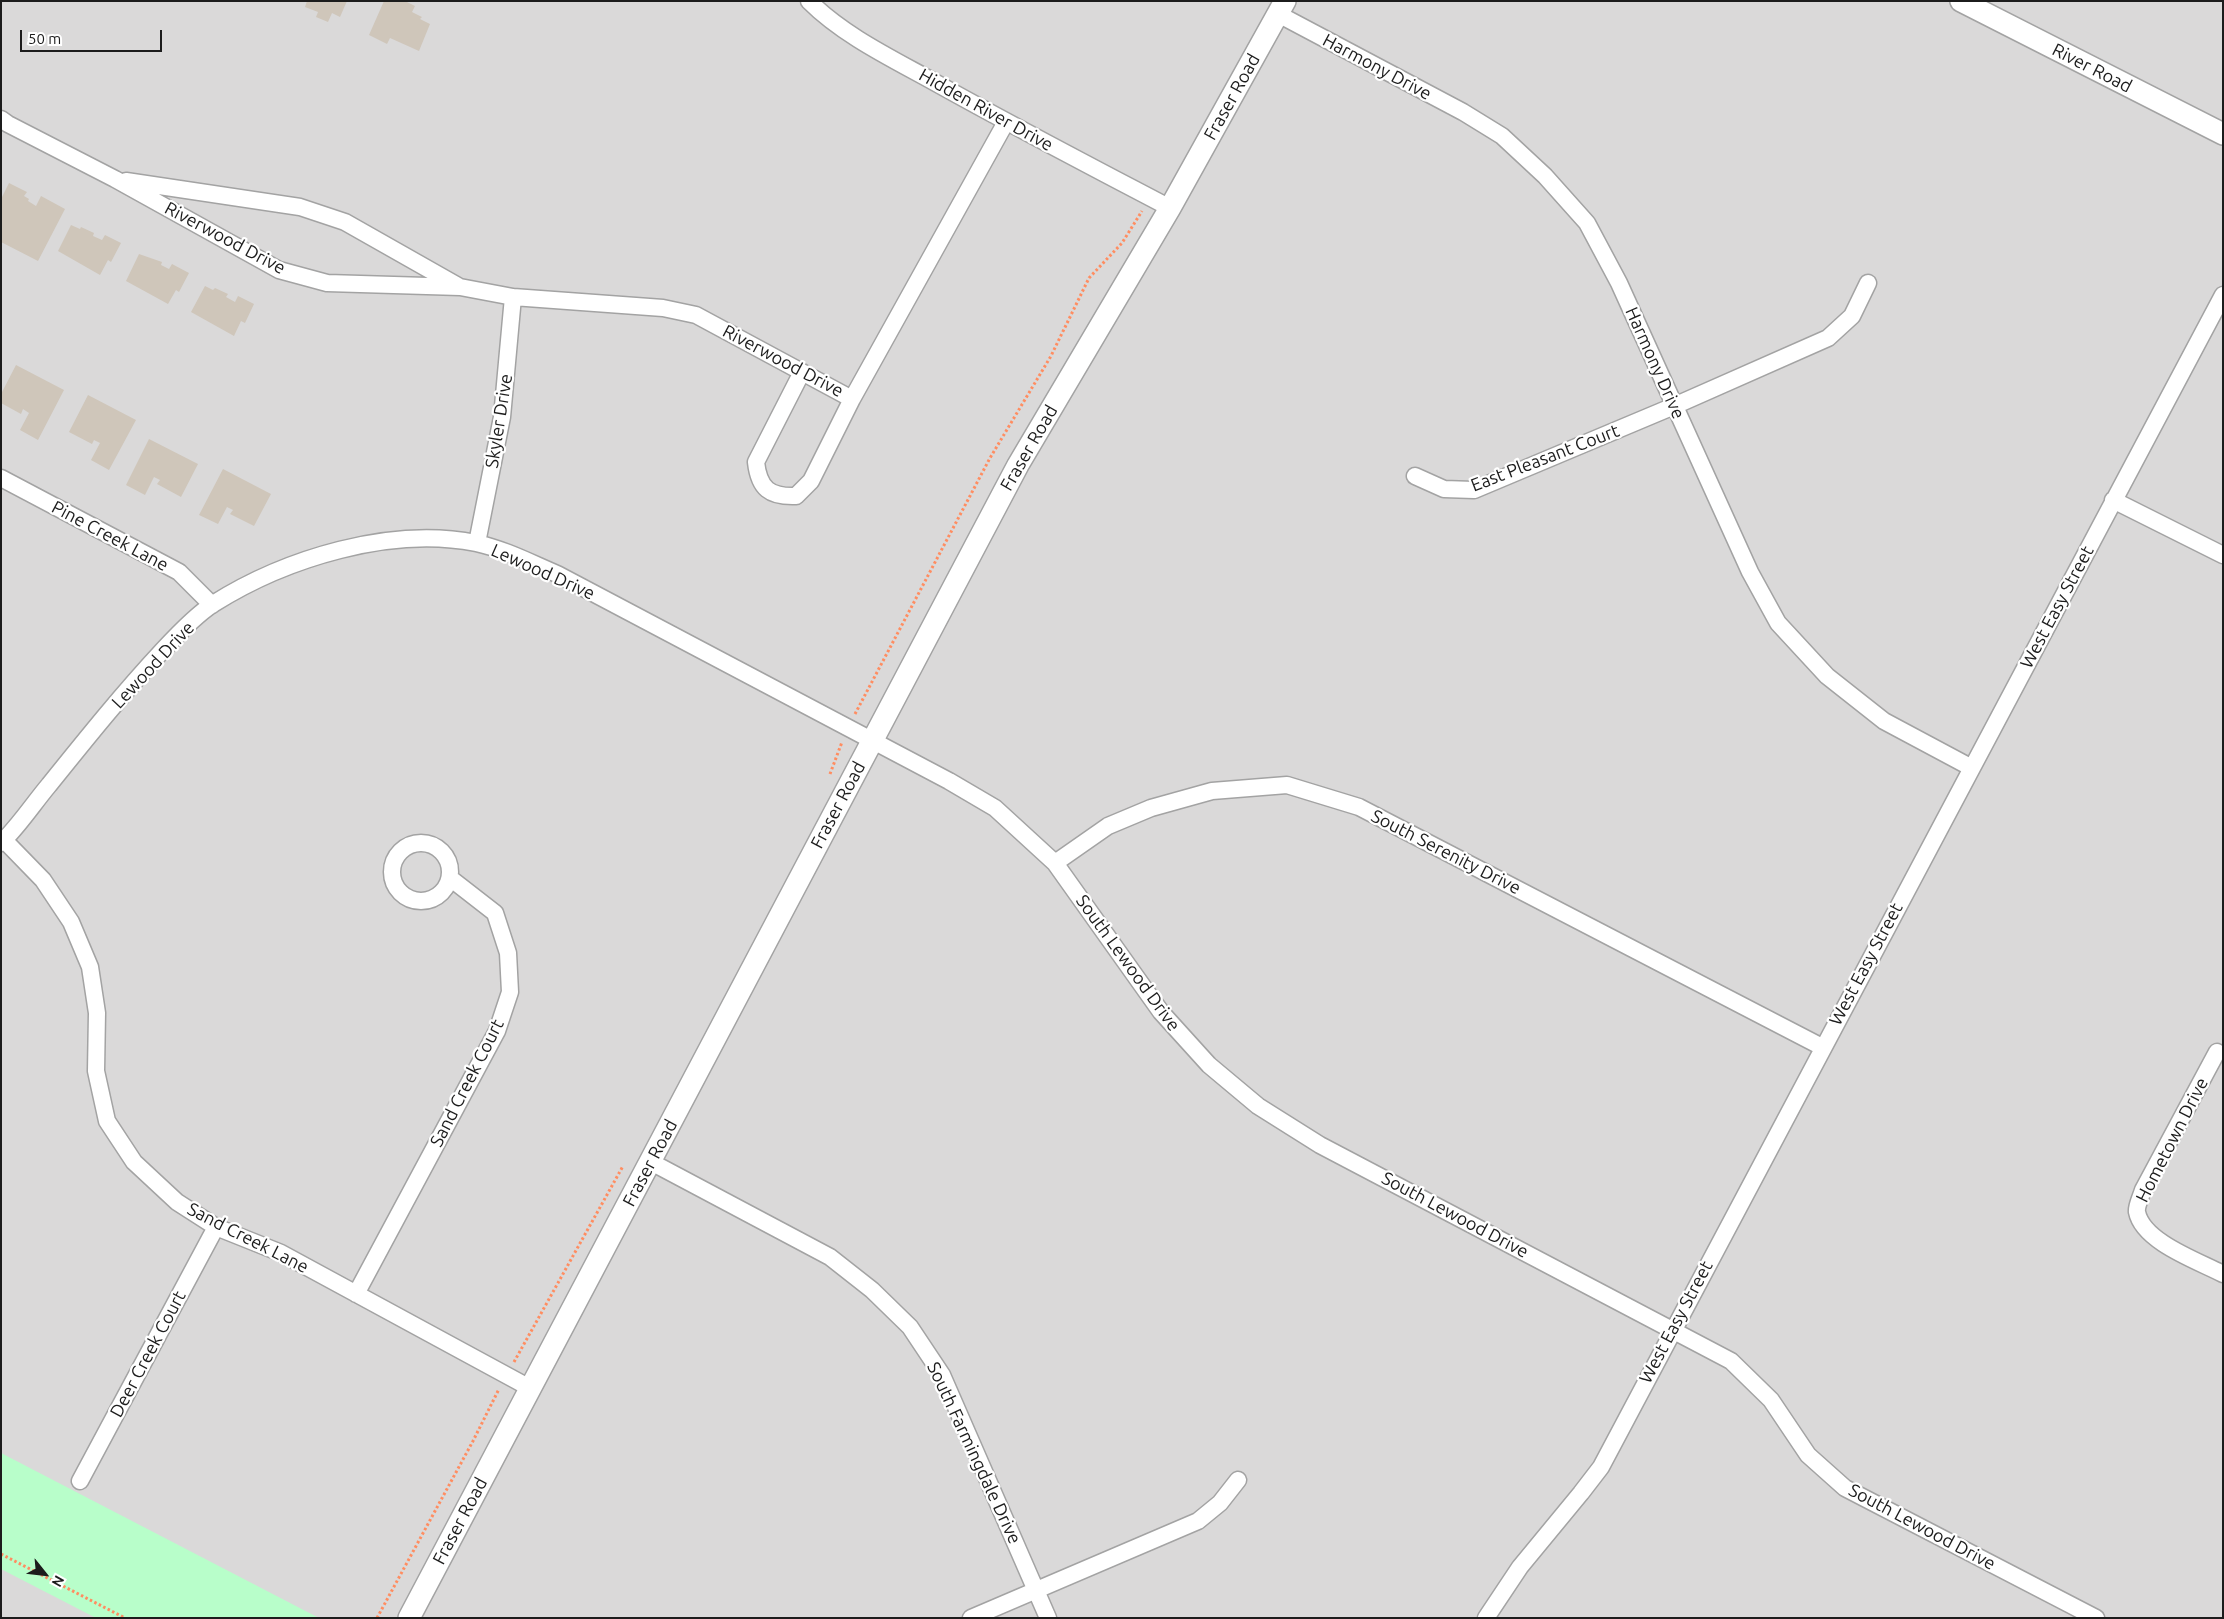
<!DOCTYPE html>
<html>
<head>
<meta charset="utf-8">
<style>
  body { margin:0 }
  #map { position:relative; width:2224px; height:1619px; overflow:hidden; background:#efece1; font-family:Ubuntu,sans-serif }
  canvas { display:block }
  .frame { position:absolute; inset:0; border:2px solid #1c1c1c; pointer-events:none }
  .north { position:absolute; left:20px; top:1549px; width:50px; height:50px; -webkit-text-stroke:4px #fff; paint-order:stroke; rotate:119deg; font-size:14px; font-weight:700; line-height:20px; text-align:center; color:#1c1c1c }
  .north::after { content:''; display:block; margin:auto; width:18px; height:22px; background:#1c1c1c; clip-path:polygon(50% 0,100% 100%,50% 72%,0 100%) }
  .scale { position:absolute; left:20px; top:30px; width:142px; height:22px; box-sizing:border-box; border:2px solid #1c1c1c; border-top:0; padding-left:6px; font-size:15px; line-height:18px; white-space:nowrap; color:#1c1c1c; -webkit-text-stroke:4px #fff; paint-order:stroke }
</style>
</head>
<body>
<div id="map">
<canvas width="2224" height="1619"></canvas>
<div class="frame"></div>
<div class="north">N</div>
<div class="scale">50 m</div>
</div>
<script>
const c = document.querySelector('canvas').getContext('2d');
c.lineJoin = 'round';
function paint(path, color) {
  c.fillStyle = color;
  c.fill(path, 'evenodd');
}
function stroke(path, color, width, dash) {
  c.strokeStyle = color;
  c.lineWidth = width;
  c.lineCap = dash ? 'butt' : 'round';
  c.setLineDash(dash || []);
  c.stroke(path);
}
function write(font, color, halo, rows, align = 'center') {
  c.font = font + ' Ubuntu,sans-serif';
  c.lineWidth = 4.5;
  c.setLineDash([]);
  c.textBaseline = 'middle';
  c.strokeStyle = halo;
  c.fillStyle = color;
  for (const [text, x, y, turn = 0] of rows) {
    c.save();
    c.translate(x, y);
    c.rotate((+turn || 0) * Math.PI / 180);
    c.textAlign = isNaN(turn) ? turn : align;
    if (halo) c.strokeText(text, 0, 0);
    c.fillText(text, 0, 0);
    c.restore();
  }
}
paint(new Path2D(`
  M1 1H2223V1618H1Z`), '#dad9d9');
paint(new Path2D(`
  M1 1453 319 1618H96L1 1569Z`), '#b8feca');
paint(new Path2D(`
  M307 1H347L340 17 332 13 328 22 316 17 318 12 305 7Z
  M384 1H405L415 6 412 12 422 17 420 19 430 24 419 51 390 38 387 44 369 35Z
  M9 183 27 192 24 196 29 199 28 201 36 206 41 196 65 209 38 261 1 242V199Z
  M71 225 80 229 81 227 94 233 93 236 102 240 105 235 121 243 111 262 108 260 100 275 58 251Z
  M139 254 162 262 161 265 169 269 172 264 189 273 179 292 176 290 168 304 126 281Z
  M205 286 213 290 215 288 228 294 226 297 235 302 238 296 254 304 245 323 241 321 234 336 191 312Z
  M16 365 64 390 38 440 20 430 29 413 23 409 21 414 1 403V394Z
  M88 395 136 420 109 470 91 460 100 443 94 440 92 444 69 432Z
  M149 439 198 464 181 497 157 484 160 480 154 477 145 495 126 485Z
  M223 469 271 494 254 526 230 514 233 510 227 507 218 524 199 515Z`), '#cfc6ba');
const minor = new Path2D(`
  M809 1C844 36 893 59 936 83 1013 126 1092 167 1170 208
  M1278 14 1463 112 1502 136 1545 176 1587 223 1619 283 1750 572 1778 623 1827 676 1884 721 1972 768
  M1 119 8 124 115 179 279 270 327 283 460 287 513 297 663 308 696 315 852 399 1006 122
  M126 181 300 207 345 222 458 286
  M802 372 756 462C759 489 770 497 796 496L811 481 852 399
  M1415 476 1444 489 1474 490 1674 406 1828 338 1852 316 1868 283
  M1 478 179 572 212 605
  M2113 500 2223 555
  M477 543 502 417 513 297
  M4 840 43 880 71 922 90 967 97 1013 96 1071 107 1121 134 1162 177 1202 216 1227 281 1253 530 1388
  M392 872a29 29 0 1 1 58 0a29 29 0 1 1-58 0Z
  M1 843C19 826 33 804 49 785 86 739 123 693 163 650 176 636 199 613 213 604 286 558 391 526 476 543 504 549 531 563 557 574L949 781 995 808 1055 863 1161 1012 1209 1065 1258 1106 1320 1145 1731 1361 1771 1400 1808 1455 1845 1488 2096 1618
  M1055 863 1108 826 1151 808 1212 791 1287 785 1359 807 1822 1047
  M2217 1052 2143 1190C2141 1197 2136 1206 2137 1212 2143 1242 2198 1261 2223 1274
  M651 1162 830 1257 872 1290 910 1327 942 1375 1048 1618
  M356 1294 497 1031 510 992 508 953 495 913 450 878
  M80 1481 216 1227
  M971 1618 1198 1521 1220 1503 1238 1480
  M1486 1618 1520 1567 1581 1493 1601 1467 2223 295`);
const tertiary = new Path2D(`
  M1961 1 2223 134
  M409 1618 1018 465 1170 208 1285 1`);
stroke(minor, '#a3a3a3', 19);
stroke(tertiary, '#a3a3a3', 24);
stroke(new Path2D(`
  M855 714 990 458 1051 356 1089 278 1122 243 1142 211
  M830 774 842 742
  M514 1362 623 1166
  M1 1554 125 1618
  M377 1618 473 1441 499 1389`), '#ff8d61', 3, [2.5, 2.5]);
stroke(minor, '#fff', 16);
stroke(tertiary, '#fff', 21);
write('18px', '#1c1c1c', '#fff', [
  ["Harmony Drive",1377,67,28],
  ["River Road",2092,68,27],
  ["Fraser Road",1232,97,-61],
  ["Hidden River Drive",986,110,29],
  ["Riverwood Drive",225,238,28],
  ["Riverwood Drive",783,361,28],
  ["Harmony Drive",1655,363,66],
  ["Skyler Drive",499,421,-81],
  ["Fraser Road",1029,448,-60],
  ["East Pleasant Court",1545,458,-21],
  ["Pine Creek Lane",110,536,28],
  ["Lewood Drive",543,572,24],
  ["West Easy Street",2057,607,-62],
  ["Lewood Drive",153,665,-47],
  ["Fraser Road",838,805,-62],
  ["South Serenity Drive",1446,852,27],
  ["South Lewood Drive",1128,963,54],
  ["West Easy Street",1866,964,-62],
  ["Sand Creek Court",467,1083,-63],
  ["Hometown Drive",2172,1140,-63],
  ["Fraser Road",650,1163,-62],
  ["South Lewood Drive",1455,1215,28],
  ["Sand Creek Lane",248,1238,27],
  ["West Easy Street",1676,1322,-62],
  ["Deer Creek Court",148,1354,-62],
  ["South Farmingdale Drive",974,1453,65],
  ["Fraser Road",460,1521,-62],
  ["South Lewood Drive",1922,1527,28]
]);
</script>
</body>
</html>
